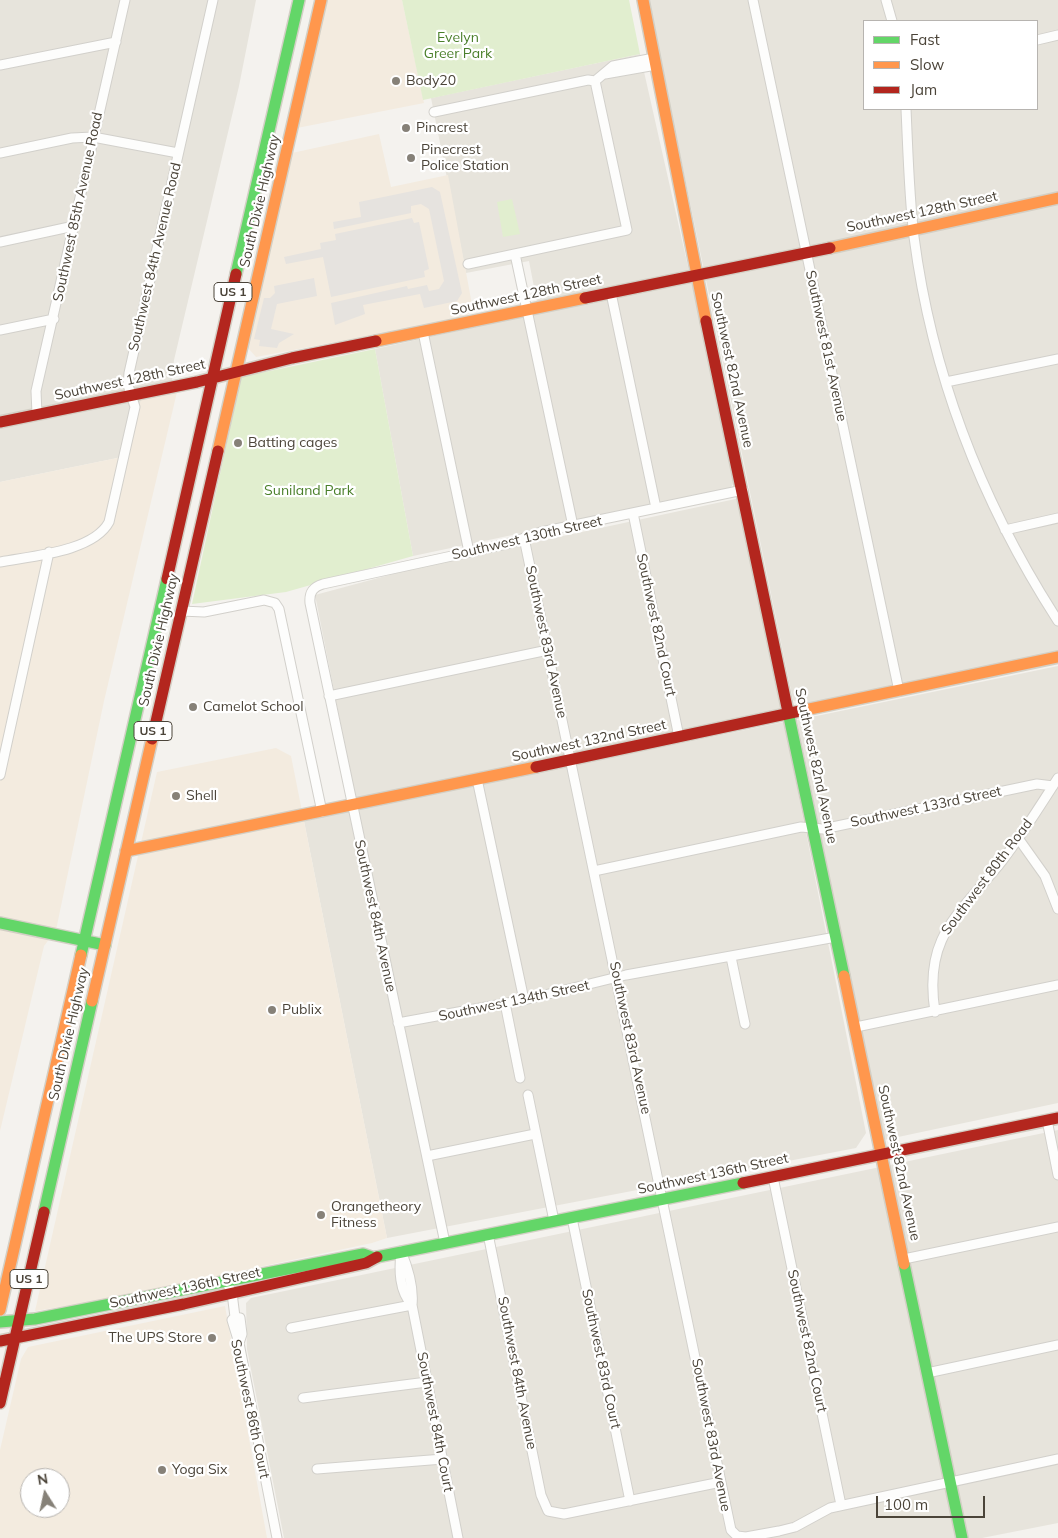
<!DOCTYPE html>
<html>
<head>
<meta charset="utf-8">
<style>
  body { margin:0 }
  #map { position:relative; width:1058px; height:1538px; overflow:hidden; background:#f4f2ee; font-family:Mulish,sans-serif }
  canvas { display:block }
  .legend { position:absolute; left:863px; top:20px; width:175px; height:90px; box-sizing:border-box; background:#fff; border:1px solid #b7b4b0; margin:0; padding:6px 9px; list-style:none; font-size:15px; color:#4b4439 }
  .legend li { display:flex; align-items:center; gap:10px; height:25px }
  .legend b { width:25px; border:1px solid #b7b4b0 }
  .north { position:absolute; left:20px; top:1468px; width:50px; height:50px; box-sizing:border-box; background:#fff; border:1px solid #b7b4b0; border-radius:50%; rotate:350deg; font-size:14px; font-weight:700; line-height:20px; text-align:center; color:#4b4439 }
  .north::after { content:''; display:block; margin:auto; width:18px; height:22px; background:#868178; clip-path:polygon(50% 0,100% 100%,50% 72%,0 100%) }
  .scale { position:absolute; left:876px; top:1496px; width:109px; height:22px; box-sizing:border-box; border:2px solid #4b4439; border-top:0; padding-left:6px; font-size:15px; line-height:18px; white-space:nowrap; color:#4b4439; -webkit-text-stroke:4px #fff; paint-order:stroke }
</style>
</head>
<body>
<div id="map">
<canvas width="1058" height="1538"></canvas>
<ul class="legend">
<li><b style="height:6px;background:#63d668"></b>Fast</li>
<li><b style="height:6px;background:#ff974d"></b>Slow</li>
<li><b style="height:6px;background:#b3261e"></b>Jam</li>
</ul>
<div class="north">N</div>
<div class="scale">100 m</div>
</div>
<script>
const c = document.querySelector('canvas').getContext('2d');
c.lineJoin = 'round';
function paint(path, color) {
  c.fillStyle = color;
  c.fill(path, 'evenodd');
}
function stroke(path, color, width, dash) {
  c.strokeStyle = color;
  c.lineWidth = width;
  c.lineCap = dash ? 'butt' : 'round';
  c.setLineDash(dash || []);
  c.stroke(path);
}
function write(font, color, halo, rows, align = 'center') {
  c.font = font + ' Mulish,sans-serif';
  c.lineWidth = 4.5;
  c.setLineDash([]);
  c.textBaseline = 'middle';
  c.strokeStyle = halo;
  c.fillStyle = color;
  for (const [text, x, y, turn = 0] of rows) {
    c.save();
    c.translate(x, y);
    c.rotate((+turn || 0) * Math.PI / 180);
    c.textAlign = isNaN(turn) ? turn : align;
    if (halo) c.strokeText(text, 0, 0);
    c.fillText(text, 0, 0);
    c.restore();
  }
}
paint(new Path2D(`
  M0 0H256L239 86 174 360 171 393 127 456 0 482Z
  M648 0H1058V651L804 706 793 700ZM864 21H1037V109H864Z
  M640 54 736 479 730 489 413 556 375 349 539 313 529 261 466 273 431 98Z
  M740 498 782 709 356 801 315 595 419 567Z
  M1058 666V1103L884 1140 797 720Z
  M784 722 866 1133 856 1148 387 1238 304 821Z
  M1058 1130V1523L982 1538H284L247 1349 246 1303 251 1298Z`), '#e7e4dc');
paint(new Path2D(`
  M327 0H402L424 103 297 128Z
  M379 134 391 187 448 175 473 310 464 318 256 357 248 348 292 153Z
  M177 392 104 701 56 930 44 946 0 1131V482L127 456 141 399Z
  M276 748 291 756 387 1238 372 1243 212 1277 86 1303 35 1311 157 772Z
  M225 1306 267 1538H0V1450L21 1359 28 1347ZM30 1478H60V1508H30Z`), '#f3ebdf');
paint(new Path2D(`
  M402 0H629L640 54 423 100Z
  M512 199 520 234 503 237 497 202Z
  M375 349 413 556 286 592 192 604 241 377Z`), '#e1eecf');
paint(new Path2D(`
  M432 187 440 192 462 293 457 301 424 308 420 294 363 305 365 314 335 325 331 303 407 286 408 289 427 285 429 291 439 289 444 281 429 209 421 204 411 206V213L334 229 333 222 361 217 359 202Z
  M412 218 414 223 419 222 429 269 424 271 425 277 331 297 323 257 286 264 284 257 321 249 320 243 336 240 335 234Z
  M314 278 317 296 277 304 271 329 294 334 279 343 277 348 259 346 260 340 254 339 264 298H270L275 293 274 286Z`), '#e6e3df');
const street = new Path2D(`
  M753 0 899 691
  M886 0 892 21
  M1037 40 1058 35
  M0 65 116 42
  M605 74 656 65
  M906 109C908 152 909 195 914 237 932 375 983 505 1058 621
  M434 112 588 80 595 81 613 66 654 58
  M0 153 72 138 93 137 178 153
  M0 242 74 226
  M515 254 573 526
  M468 264 627 230 595 81
  M611 293 656 508
  M0 330 54 319
  M423 332 469 552
  M946 382 1058 359
  M37 414 36 391 125 0
  M633 513 679 737
  M1005 530 1058 518
  M524 538 731 1530 737 1536 746 1537 779 1531 795 1527 830 1508 1058 1459
  M0 562C31 556 93 552 109 522L135 407 128 385 129 373 213 0
  M181 611 204 612 264 600 275 603 279 609 322 812
  M329 696 548 650
  M0 775 49 552
  M477 779 524 1000
  M1018 838 1045 876 1058 909
  M594 871 801 827 823 829 1037 784 1053 786
  M731 957 745 1024
  M505 1003 520 1078
  M935 1012C923 935 960 914 1002 861 1022 835 1040 806 1058 778
  M398 1023 524 1000 626 975 836 937
  M856 1027 1058 985
  M528 1095 554 1221
  M1047 1120 1058 1175
  M427 1156 535 1134
  M773 1177 841 1505
  M572 1218 630 1501
  M488 1234 541 1495 548 1511 564 1514 721 1482
  M445 1243 310 603C309 592 313 587 323 584L507 544 541 532 743 490
  M401 1251C408 1268 414 1287 412 1305 399 1291 399 1270 401 1251Z
  M904 1259 1058 1227
  M226 1281 232 1293 235 1317 232 1320 239 1343 277 1538
  M235 1317 240 1318 242 1334 239 1343
  M291 1328 412 1305 458 1538
  M927 1373 1058 1345
  M303 1398 427 1382
  M317 1469 443 1459`);
const fast = new Path2D(`
  M236 274 299 0
  M788 712 844 976
  M0 923 105 945
  M81 955 167 579
  M44 1212 92 1001
  M377 1257 743 1183
  M904 1264 962 1538
  M0 1322 35 1319 363 1254 374 1258`);
const slow = new Path2D(`
  M643 0 706 321
  M830 248 1058 198
  M376 341 585 298
  M218 451 321 0
  M800 711 1058 657
  M126 851 536 767
  M844 976 904 1264
  M92 1001 152 739
  M0 1310 81 955`);
const jam = new Path2D(`
  M585 298 830 248
  M706 321 788 712
  M0 422 197 382 292 358 376 341
  M167 579 236 274
  M152 739 218 451
  M536 767 800 711
  M743 1183 1058 1118
  M0 1341 184 1304 366 1263 377 1257
  M0 1403 44 1212`);
stroke(street, '#d2d0cb', 11);
stroke(fast, '#d3cfc5', 14);
stroke(slow, '#d3cfc5', 14);
stroke(jam, '#d3cfc5', 14);
stroke(street, '#fdfdfc', 9);
stroke(fast, '#63d668', 11);
stroke(slow, '#ff974d', 11);
stroke(jam, '#b3261e', 11);
for (const [x, y, r, color] of [
  [396,81,5,"#868178"],
  [406,128,5,"#868178"],
  [411,158,5,"#868178"],
  [238,443,5,"#868178"],
  [193,707,5,"#868178"],
  [176,796,5,"#868178"],
  [272,1010,5,"#868178"],
  [321,1215,5,"#868178"],
  [212,1338,5,"#868178"],
  [162,1470,5,"#868178"]
]) {
  const dot = new Path2D();
  dot.arc(x, y, r, 0, 2 * Math.PI);
  c.fillStyle = color;
  c.fill(dot);
  stroke(dot, '#fff', 2);
}
for (const [x, y, w] of [
  [233,292,38],
  [153,731,38],
  [29,1279,38]
]) {
  const box = new Path2D();
  box.roundRect(x - w / 2, y - 9.5, w, 19, 4);
  c.fillStyle = '#fff';
  c.fill(box);
  stroke(box, '#4b4439', 1);
}
write('bold 12px', '#4b4439', null, [
  ["US 1",233,292],
  ["US 1",153,731],
  ["US 1",29,1279]
]);
write('14px', '#4a7f2a', '#fff', [
  ["Evelyn",458,38],
  ["Greer Park",458,54],
  ["Suniland Park",309,491]
]);
write('14px', '#4b4439', '#fff', [
  ["Body20",406,81],
  ["Pincrest",416,128],
  ["Pinecrest",421,150],
  ["Police Station",421,166],
  ["Batting cages",248,443],
  ["Camelot School",203,707],
  ["Shell",186,796],
  ["Publix",282,1010],
  ["Orangetheory",331,1207],
  ["Fitness",331,1223],
  ["The UPS Store",202,1338,"right"],
  ["Yoga Six",172,1470]
], 'left');
write('14px', '#4b4439', '#fff', [
  ["South Dixie Highway",260,201,-77],
  ["Southwest 85th Avenue Road",78,207,-78],
  ["Southwest 128th Street",922,212,-12],
  ["Southwest 84th Avenue Road",155,257,-77],
  ["Southwest 128th Street",526,295,-12],
  ["Southwest 81st Avenue",826,346,78],
  ["Southwest 82nd Avenue",732,370,78],
  ["Southwest 128th Street",130,380,-12],
  ["Southwest 130th Street",527,538,-13],
  ["Southwest 82nd Court",656,625,78],
  ["South Dixie Highway",159,640,-77],
  ["Southwest 83rd Avenue",546,642,78],
  ["Southwest 132nd Street",589,741,-12],
  ["Southwest 82nd Avenue",816,766,78],
  ["Southwest 133rd Street",926,807,-12],
  ["Southwest 80th Road",987,877,-53],
  ["Southwest 84th Avenue",375,916,78],
  ["Southwest 134th Street",514,1001,-12],
  ["South Dixie Highway",69,1034,-77],
  ["Southwest 83rd Avenue",630,1038,78],
  ["Southwest 82nd Avenue",899,1163,78],
  ["Southwest 136th Street",713,1174,-12],
  ["Southwest 136th Street",185,1288,-12],
  ["Southwest 82nd Court",807,1341,78],
  ["Southwest 83rd Court",601,1359,78],
  ["Southwest 84th Avenue",517,1373,79],
  ["Southwest 86th Court",250,1409,78],
  ["Southwest 84th Court",435,1422,79],
  ["Southwest 83rd Avenue",711,1435,79]
]);
</script>
</body>
</html>
